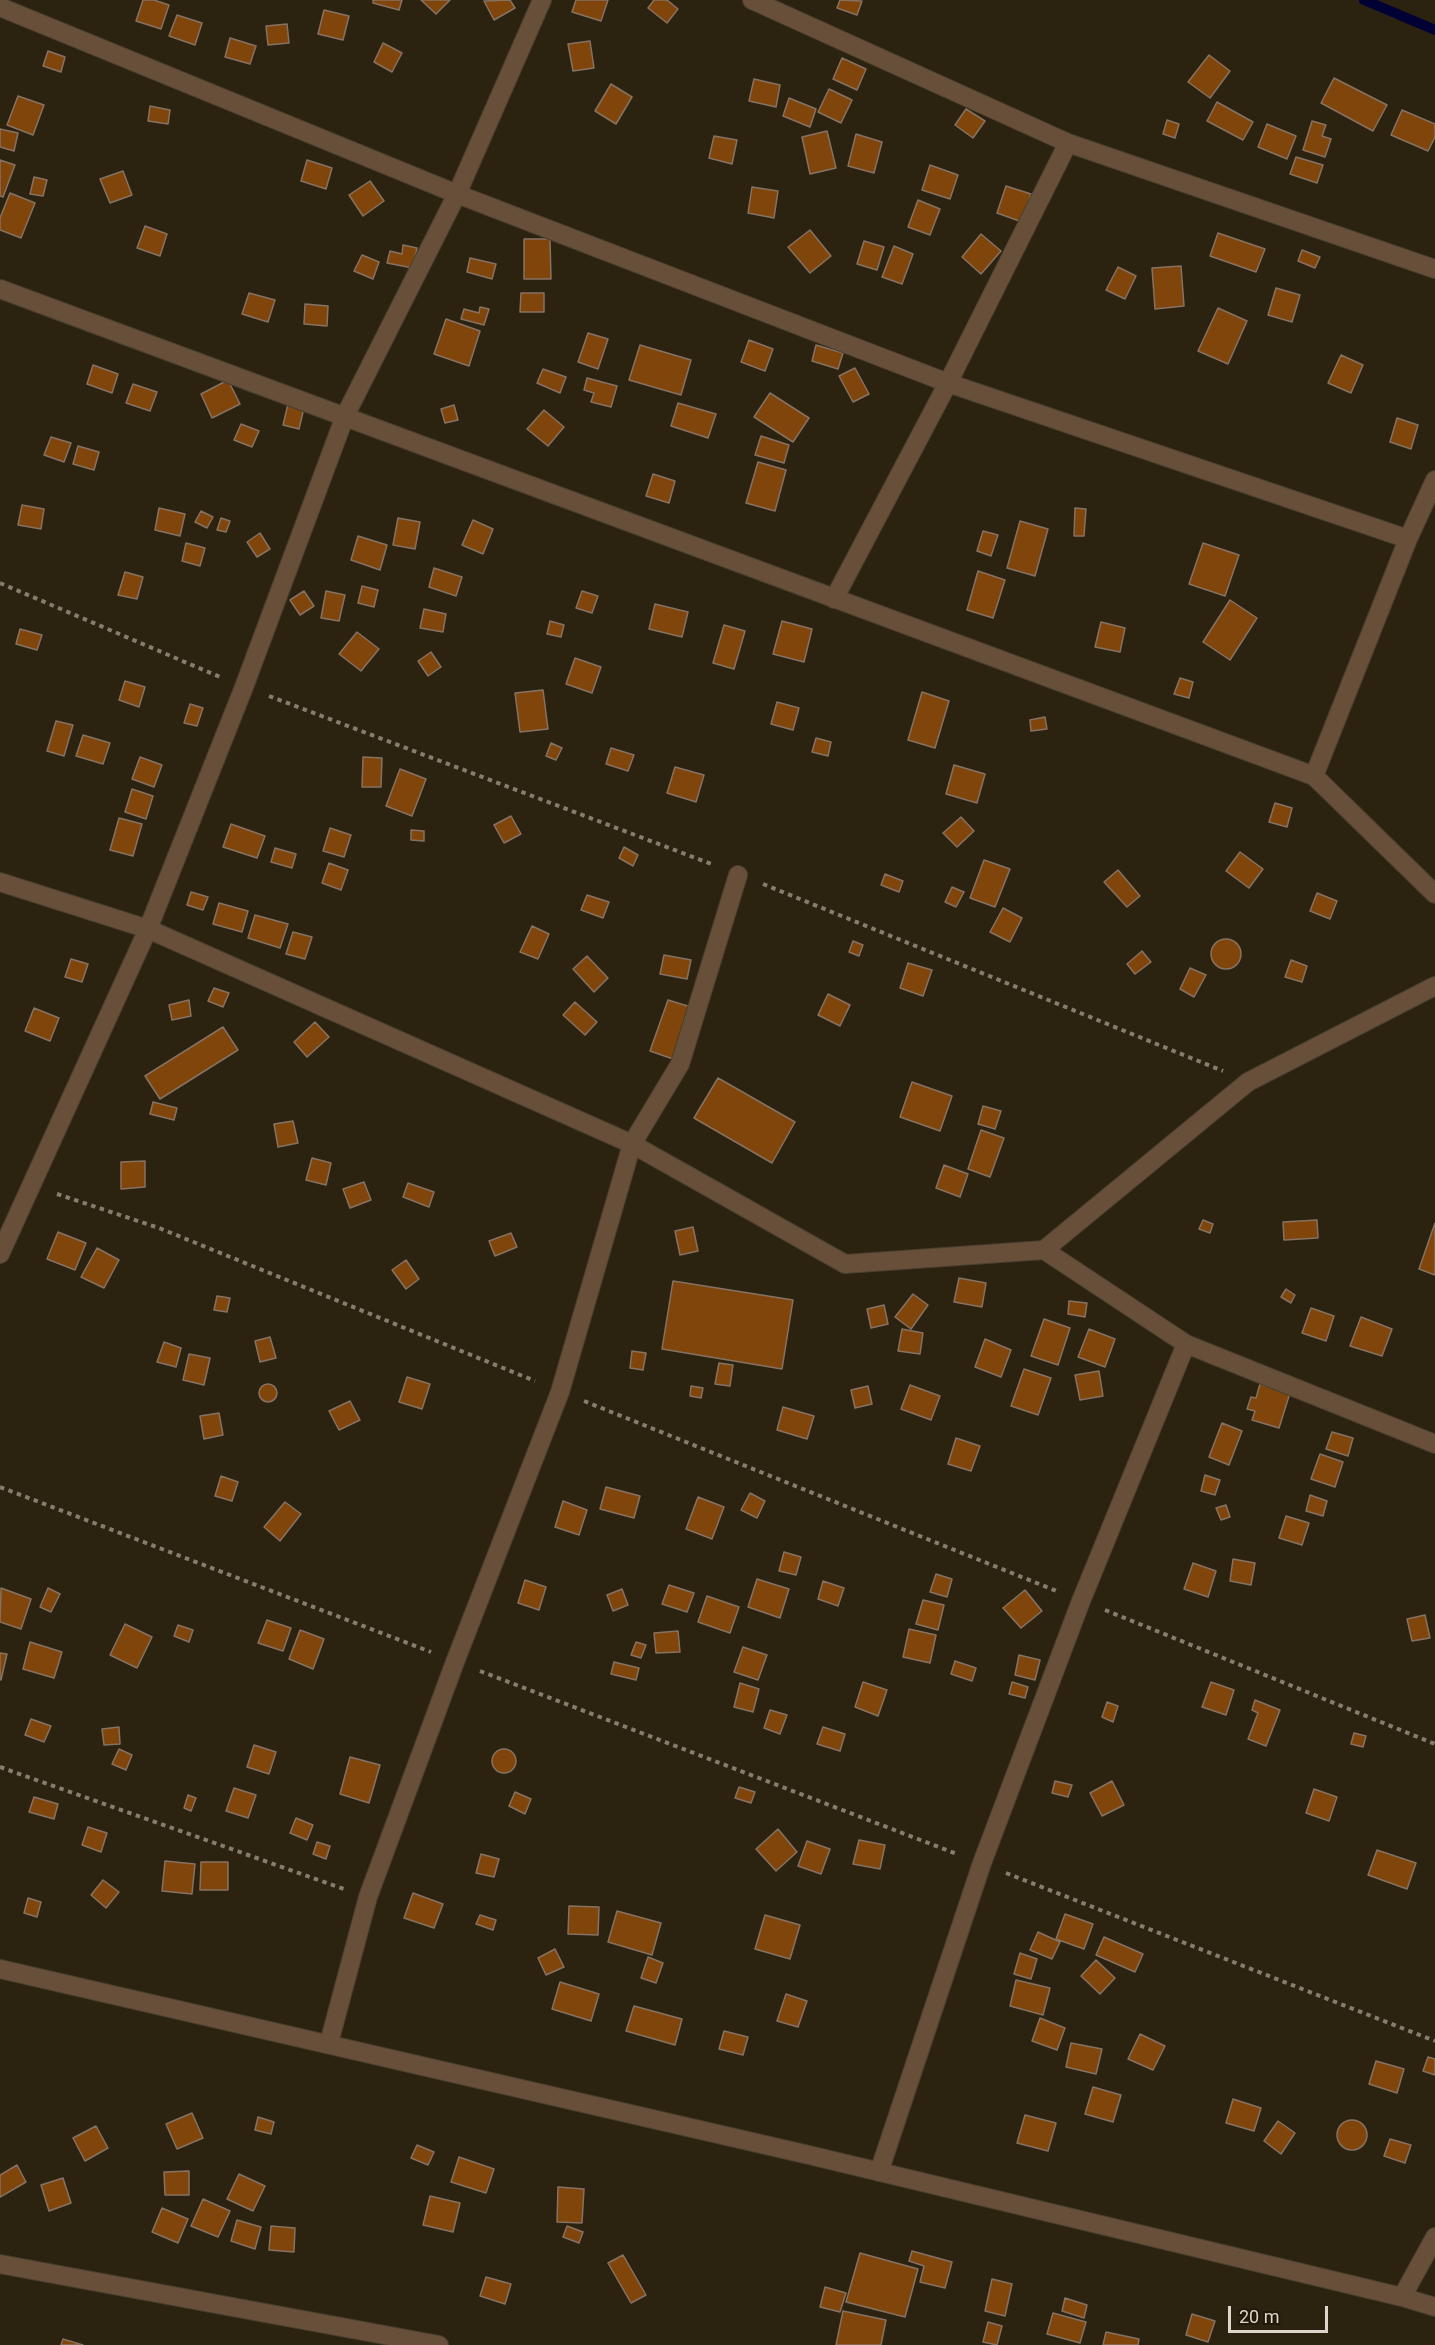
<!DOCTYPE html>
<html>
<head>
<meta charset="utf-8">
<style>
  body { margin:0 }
  #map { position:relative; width:1435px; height:2345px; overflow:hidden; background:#2c2210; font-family:Roboto,sans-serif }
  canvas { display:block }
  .scale { position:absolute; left:1228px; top:2306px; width:100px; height:27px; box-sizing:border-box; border:3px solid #ddd6cb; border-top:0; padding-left:8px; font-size:18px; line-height:21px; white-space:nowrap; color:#ddd6cb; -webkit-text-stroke:4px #221807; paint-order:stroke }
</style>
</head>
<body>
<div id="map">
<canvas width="1435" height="2345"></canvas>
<div class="scale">20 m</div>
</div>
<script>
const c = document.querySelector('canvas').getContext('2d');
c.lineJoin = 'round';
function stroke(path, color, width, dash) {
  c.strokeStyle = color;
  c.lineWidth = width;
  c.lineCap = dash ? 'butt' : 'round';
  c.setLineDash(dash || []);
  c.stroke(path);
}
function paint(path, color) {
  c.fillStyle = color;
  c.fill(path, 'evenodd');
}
stroke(new Path2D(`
  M1364 0 1435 30`), '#000035', 10);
const building = new Path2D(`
  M143 0H154L169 5 161 29 136 21Z
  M373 0H402L399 10 373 3Z
  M421 0H450L436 14Z
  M510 0 515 8 494 20 484 1Z
  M576 0H608L601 21 572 12Z
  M654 0H667L678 9 667 23 648 8Z
  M840 0 862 1 857 15 837 8Z
  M324 10 349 16 343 40 318 34Z
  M177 15 202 23 195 45 169 36Z
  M287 24 289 43 268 45 266 26Z
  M230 38 256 46 250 64 225 57Z
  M590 41 594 68 573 71 568 44Z
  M383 43 402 53 392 72 374 62Z
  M48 51 65 57 61 72 43 66Z
  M1209 55 1230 71 1210 98 1188 82Z
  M842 58 866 69 857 90 833 79Z
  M1334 78 1387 105 1373 131 1321 103Z
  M754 79 780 85 776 107 749 101Z
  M611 84 632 97 616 124 595 111Z
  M829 89 852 100 841 123 818 112Z
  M18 96 44 105 33 135 7 125Z
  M789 98 816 109 810 127 783 116Z
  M1217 102 1253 122 1243 140 1207 121Z
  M150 106 170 110 168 124 148 121Z
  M966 109 985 121 973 138 955 125Z
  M1402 110 1435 124V137L1428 151 1391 135Z
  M1167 120 1179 124 1175 138 1163 134Z
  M1312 121 1326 125 1322 136 1331 139 1325 157 1303 150Z
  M1267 124 1296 136 1287 159 1258 147Z
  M0 129 18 133 14 151 0 147Z
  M827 131 836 168 810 174 802 137Z
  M856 134 882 142 874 173 848 166Z
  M714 136 737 140 732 164 709 158Z
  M1296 157 1323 165 1317 183 1290 174Z
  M0 160 15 165 3 197 0 196Z
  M307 160 332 168 326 189 301 181Z
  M930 165 958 175 950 199 922 190Z
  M123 171 132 195 110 203 100 179Z
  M34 177 47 180 43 196 30 194Z
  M370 181 384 201 363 216 349 195Z
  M1006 186 1031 194 1022 222 997 213Z
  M752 187 778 191 774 218 748 213Z
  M10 193 35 203 21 238 0 230V218Z
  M918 200 940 209 930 235 908 227Z
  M145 226 167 234 160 256 137 248Z
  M810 230 831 256 810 273 788 247Z
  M1218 233 1265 249 1256 272 1210 256Z
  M981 234 1001 251 981 274 962 257Z
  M524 239H550L551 279H524Z
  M864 241 884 247 877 270 857 264Z
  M403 245 417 248 413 268 387 263 390 251 402 254Z
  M894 246 913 254 902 284 882 277Z
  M1302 250 1320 257 1315 268 1298 261Z
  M362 255 379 262 373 279 354 271Z
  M470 258 496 264 492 279 467 272Z
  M1181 266 1184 306 1155 309 1152 268Z
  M1118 267 1136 276 1125 299 1106 290Z
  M1276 288 1300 295 1292 322 1268 315Z
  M249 293 275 300 268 322 242 314Z
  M521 293H544V312H520Z
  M305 304 328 306 327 326 304 324Z
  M480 307 489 309 484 325 461 319 464 309 479 313Z
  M1218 308 1247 321 1228 364 1198 351Z
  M446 319 480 331 469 366 434 354Z
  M588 333 608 339 598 369 578 362Z
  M749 340 773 349 765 371 741 362Z
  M640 345 691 360 681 395 629 380Z
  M816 345 843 353 838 369 812 361Z
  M1341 355 1363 365 1351 393 1328 383Z
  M93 365 118 374 112 393 87 384Z
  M855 368 869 394 853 402 839 376Z
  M543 369 566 377 560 393 537 383Z
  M587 378 617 386 611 407 591 402 594 393 584 390Z
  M228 380 240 404 212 418 201 394Z
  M133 384 157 392 150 411 126 403Z
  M770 393 809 418 793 442 754 417Z
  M678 403 716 414 708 438 671 426Z
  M288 404 304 408 299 429 283 425Z
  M454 405 458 420 445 423 441 409Z
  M544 410 564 427 548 446 527 429Z
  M1397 418 1418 425 1411 449 1390 442Z
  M241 424 259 431 252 447 234 440Z
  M761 436 789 445 784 463 755 455Z
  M51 437 71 443 64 462 44 455Z
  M78 446 99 452 94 470 73 464Z
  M758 462 786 470 775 511 746 503Z
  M653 474 675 481 669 503 646 496Z
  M22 505 44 509 41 529 18 525Z
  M159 508 185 514 180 536 155 530Z
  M1075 508 1086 509 1084 536H1074Z
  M201 511 213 517 207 528 195 522Z
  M221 518 230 521 226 532 217 530Z
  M398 518 420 522 415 549 393 545Z
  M473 520 493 529 483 554 462 545Z
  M1020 521 1048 529 1035 576 1007 568Z
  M983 531 998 535 991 556 977 551Z
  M260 533 270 549 257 557 247 542Z
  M358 536 387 545 380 570 351 560Z
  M186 543 205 548 200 566 182 561Z
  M1203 543 1239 555 1225 596 1189 584Z
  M434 568 462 577 456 596 429 587Z
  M978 571 1005 580 993 618 967 610Z
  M125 572 143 577 137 599 118 595Z
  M362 586 378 590 374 607 358 603Z
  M304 591 314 606 300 615 290 600Z
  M326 591 345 595 339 621 321 618Z
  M582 591 598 596 592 613 576 608Z
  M1230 600 1257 618 1230 660 1203 642Z
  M655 604 688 612 682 637 649 629Z
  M424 609 446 614 443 632 420 628Z
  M550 621 564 625 561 637 547 634Z
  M782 621 812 629 804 662 773 654Z
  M1101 622 1125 628 1120 652 1095 647Z
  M724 625 745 631 734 669 713 663Z
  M20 629 42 635 37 650 16 644Z
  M357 632 379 649 361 671 339 654Z
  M431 652 441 667 428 676 418 661Z
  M575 658 601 667 592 693 566 684Z
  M1180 678 1193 682 1189 698 1174 694Z
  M125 681 145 687 139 707 119 700Z
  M543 690 548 729 520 732 515 693Z
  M922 692 949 701 935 748 908 740Z
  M777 702 799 708 793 730 771 724Z
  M190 704 203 708 197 726 184 723Z
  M1045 717 1047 729 1031 731 1030 720Z
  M56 721 73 725 64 756 47 751Z
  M83 735 110 743 103 764 76 756Z
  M816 738 831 742 828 756 812 752Z
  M551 743 562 748 556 760 546 756Z
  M611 748 634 755 628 771 606 764Z
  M140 757 162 765 154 787 132 779Z
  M363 757 382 758 381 787H362Z
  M954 765 985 774 977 803 946 794Z
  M675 767 704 775 696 802 667 793Z
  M400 769 426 779 412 816 386 806Z
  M132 789 153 796 146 819 125 812Z
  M1275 803 1292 808 1287 827 1269 822Z
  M511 816 521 834 504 843 494 825Z
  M961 817 974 831 957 847 943 833Z
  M119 818 142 824 133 856 110 850Z
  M231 824 265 836 257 858 223 847Z
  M330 828 351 835 344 857 323 851Z
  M411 830 424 831V841L411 840Z
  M624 847 638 855 633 866 619 858Z
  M275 848 296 854 292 868 271 862Z
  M1240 852 1263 869 1249 888 1226 871Z
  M984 860 1010 869 995 907 970 898Z
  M329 863 348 870 341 890 322 883Z
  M1118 870 1140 896 1127 907 1104 882Z
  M885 874 903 881 899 892 881 885Z
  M952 887 964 892 956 907 945 902Z
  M191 892 208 897 203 910 187 905Z
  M1317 893 1337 901 1330 919 1310 911Z
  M587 895 609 902 603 918 581 910Z
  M219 903 248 911 242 932 213 924Z
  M1003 908 1022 918 1010 942 990 932Z
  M255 915 288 924 280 948 248 938Z
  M532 926 549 934 538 959 520 952Z
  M293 932 312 937 305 959 286 954Z
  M1211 954a15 15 0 1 1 30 0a15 15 0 1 1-30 0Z
  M853 941 863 945 859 956 849 952Z
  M1142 951 1151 962 1135 974 1127 964Z
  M664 955 691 960 687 979 660 974Z
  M587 956 608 978 594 992 573 969Z
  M71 959 88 964 82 982 65 977Z
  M1291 960 1307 966 1302 982 1285 977Z
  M908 963 932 970 923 996 900 988Z
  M1190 968 1206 975 1194 997 1180 989Z
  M214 988 229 993 223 1007 208 1001Z
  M828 994 850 1005 840 1026 818 1015Z
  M189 1000 191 1016 172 1020 169 1005Z
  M668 1000 691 1007 673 1059 650 1051Z
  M575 1002 597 1022 585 1035 563 1015Z
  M34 1008 59 1018 50 1041 25 1031Z
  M315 1022 329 1037 307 1057 294 1042Z
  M223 1027 238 1050 160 1099 145 1076Z
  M718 1078 795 1122 772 1163 694 1118Z
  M912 1082 952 1096 940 1131 900 1117Z
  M153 1102 177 1108 174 1120 150 1114Z
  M983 1106 1001 1111 995 1129 978 1124Z
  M293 1121 298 1143 278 1147 274 1124Z
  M981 1130 1004 1138 990 1177 968 1169Z
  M312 1158 331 1163 326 1185 306 1180Z
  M145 1161V1187L121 1189V1162Z
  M944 1165 968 1174 960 1197 936 1188Z
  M364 1182 371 1200 350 1208 343 1189Z
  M408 1183 434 1192 429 1207 403 1197Z
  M1203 1220 1213 1224 1210 1233 1199 1229Z
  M1317 1220 1318 1238 1284 1240 1283 1222Z
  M1435 1223V1275L1419 1269Z
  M693 1227 698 1251 680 1255 675 1231Z
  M58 1232 86 1243 75 1270 47 1259Z
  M511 1233 517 1247 495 1256 489 1241Z
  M97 1248 119 1260 104 1288 81 1277Z
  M406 1260 419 1279 406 1289 392 1270Z
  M959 1278 986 1283 982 1307 954 1302Z
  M673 1281 793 1300 782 1369 662 1349Z
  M1286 1289 1295 1295 1291 1303 1281 1297Z
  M913 1294 928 1305 911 1329 895 1317Z
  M217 1296 230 1298 227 1312 214 1310Z
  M1069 1301 1087 1303 1085 1317 1068 1314Z
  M884 1305 888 1324 871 1328 867 1309Z
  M1311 1308 1334 1316 1326 1341 1302 1333Z
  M1361 1317 1392 1329 1382 1356 1350 1346Z
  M1044 1319 1070 1328 1058 1365 1031 1356Z
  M902 1329 923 1333 920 1354 898 1351Z
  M1089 1329 1115 1339 1105 1367 1078 1357Z
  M270 1337 276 1358 260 1362 255 1341Z
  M985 1339 1011 1350 1001 1377 975 1367Z
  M164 1342 181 1348 176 1367 157 1362Z
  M632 1351 646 1353 643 1370 630 1368Z
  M189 1354 210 1358 204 1385 183 1380Z
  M719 1363 733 1365 730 1386 715 1384Z
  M1024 1369 1051 1378 1038 1415 1011 1406Z
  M1099 1371 1103 1396 1080 1400 1075 1375Z
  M407 1377 430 1384 422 1409 399 1402Z
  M1260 1384 1290 1393 1279 1428 1252 1420 1255 1411 1247 1409 1251 1397 1256 1398Z
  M259 1393a9 9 0 1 1 18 0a9 9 0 1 1-18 0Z
  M910 1385 940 1396 931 1420 901 1409Z
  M691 1386 703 1388 701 1398 690 1396Z
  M868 1386 872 1404 855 1408 851 1390Z
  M350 1401 360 1420 339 1430 329 1411Z
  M783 1407 814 1416 807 1439 777 1430Z
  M219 1413 223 1435 204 1439 200 1416Z
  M1222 1423 1242 1431 1229 1465 1209 1457Z
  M1332 1432 1353 1438 1348 1456 1326 1449Z
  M956 1438 980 1446 971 1471 948 1464Z
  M1320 1454 1343 1462 1335 1487 1311 1479Z
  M1205 1475 1220 1480 1215 1495 1201 1491Z
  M221 1476 238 1482 232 1501 215 1496Z
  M606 1487 640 1496 634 1518 600 1509Z
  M750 1493 765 1501 757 1518 741 1510Z
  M1310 1495 1327 1501 1323 1516 1306 1511Z
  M698 1497 724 1507 712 1539 686 1529Z
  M563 1501 587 1510 579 1535 555 1527Z
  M285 1502 301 1514 280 1541 264 1527Z
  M1226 1505 1230 1517 1221 1520 1216 1508Z
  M1286 1516 1309 1523 1302 1545 1279 1538Z
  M784 1552 801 1557 796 1575 779 1571Z
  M1233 1559 1255 1563 1251 1585 1230 1581Z
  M1193 1563 1216 1571 1208 1597 1184 1589Z
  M936 1574 952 1579 947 1597 930 1592Z
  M757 1579 789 1589 780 1618 748 1607Z
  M525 1580 546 1587 539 1610 518 1603Z
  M823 1581 844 1588 838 1606 818 1599Z
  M669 1585 694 1593 687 1612 662 1604Z
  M1 1588 31 1599 21 1629 0 1622Z
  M48 1588 60 1594 51 1612 40 1607Z
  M622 1589 628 1605 613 1611 607 1595Z
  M1025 1590 1042 1611 1021 1628 1003 1608Z
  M707 1596 739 1607 730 1633 698 1622Z
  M923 1600 944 1605 938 1630 916 1624Z
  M1425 1615 1430 1638 1412 1641 1407 1619Z
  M267 1620 291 1628 283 1651 258 1643Z
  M125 1624 152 1637 137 1668 110 1655Z
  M178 1625 193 1630 189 1642 174 1636Z
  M909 1629 936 1635 930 1663 903 1657Z
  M300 1630 324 1639 313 1669 289 1659Z
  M678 1631 680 1652 656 1653 654 1633Z
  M30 1642 62 1652 54 1678 23 1669Z
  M636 1642 646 1645 641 1658 631 1655Z
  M743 1647 767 1655 758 1680 734 1672Z
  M0 1653 7 1654 1 1680 0 1679Z
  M1019 1655 1040 1660 1035 1680 1015 1675Z
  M955 1661 976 1668 972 1681 951 1674Z
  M614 1662 639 1668 636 1680 611 1674Z
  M863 1682 887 1690 878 1716 855 1707Z
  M1012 1682 1028 1687 1025 1698 1009 1694Z
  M1211 1682 1234 1690 1226 1715 1202 1707Z
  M740 1683 759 1689 753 1712 734 1707Z
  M1255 1700 1280 1710 1266 1746 1248 1739 1258 1713 1252 1710Z
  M1107 1702 1118 1706 1113 1722 1102 1717Z
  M770 1710 787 1715 780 1734 764 1728Z
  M31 1719 51 1726 44 1742 25 1735Z
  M119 1727 120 1744 104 1745 102 1729Z
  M823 1727 845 1734 840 1751 817 1744Z
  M1354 1733 1366 1736 1363 1747 1351 1744Z
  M254 1745 276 1752 269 1774 247 1767Z
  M492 1761a12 12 0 1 1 24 0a12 12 0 1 1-24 0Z
  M119 1749 132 1755 126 1770 112 1764Z
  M350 1757 380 1765 369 1803 340 1794Z
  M1055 1781 1072 1785 1068 1797 1052 1793Z
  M1112 1781 1124 1805 1102 1816 1090 1793Z
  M739 1787 755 1792 751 1803 735 1798Z
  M234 1788 256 1795 248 1818 226 1811Z
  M1314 1789 1337 1797 1329 1821 1306 1813Z
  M515 1792 531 1799 525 1814 509 1806Z
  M188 1795 196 1798 191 1811 184 1808Z
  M34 1797 58 1804 54 1819 29 1812Z
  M296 1818 313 1825 307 1840 290 1833Z
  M88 1827 107 1833 101 1852 82 1845Z
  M778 1829 797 1852 776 1871 756 1849Z
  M859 1840 885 1845 880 1869 853 1864Z
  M807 1841 830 1849 821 1874 798 1866Z
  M317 1842 330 1846 326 1859 313 1854Z
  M1377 1850 1416 1863 1407 1889 1368 1875Z
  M481 1854 499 1859 494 1877 476 1873Z
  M165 1861 195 1864 192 1894 162 1891Z
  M201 1862H228V1890H200Z
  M103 1880 119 1892 106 1908 91 1895Z
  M413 1893 443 1904 434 1928 404 1918Z
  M28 1898 41 1902 37 1917 24 1913Z
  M569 1906 599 1907 598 1935 568 1934Z
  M617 1911 661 1923 652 1955 608 1942Z
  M1065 1914 1093 1924 1084 1949 1056 1939Z
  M480 1915 496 1920 493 1930 476 1924Z
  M765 1915 800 1925 790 1959 755 1949Z
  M1038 1932 1060 1942 1052 1959 1030 1950Z
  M1104 1937 1143 1954 1135 1972 1096 1955Z
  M555 1949 564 1967 546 1975 538 1958Z
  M1020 1953 1037 1959 1031 1979 1014 1974Z
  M648 1957 663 1963 656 1983 641 1978Z
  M1096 1960 1115 1978 1100 1994 1081 1976Z
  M1016 1980 1050 1988 1043 2015 1010 2006Z
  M560 1982 599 1994 591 2021 552 2009Z
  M786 1994 807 2001 798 2027 777 2021Z
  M634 2006 682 2019 675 2045 626 2031Z
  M1040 2018 1065 2028 1057 2050 1032 2041Z
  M724 2031 748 2037 743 2055 719 2049Z
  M1140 2034 1165 2046 1153 2070 1128 2059Z
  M1071 2043 1102 2049 1096 2074 1066 2067Z
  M1428 2057 1435 2059V2075L1423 2071Z
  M1376 2061 1404 2069 1397 2093 1369 2084Z
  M1093 2087 1121 2095 1113 2122 1085 2114Z
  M1233 2099 1261 2108 1254 2131 1226 2123Z
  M192 2113 203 2138 177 2149 166 2124Z
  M1025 2115 1056 2123 1048 2151 1017 2143Z
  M258 2117 274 2122 271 2134 255 2130Z
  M1337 2135a15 15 0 1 1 30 0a15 15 0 1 1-30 0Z
  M1278 2121 1295 2133 1281 2154 1264 2141Z
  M96 2126 108 2148 85 2161 73 2138Z
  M1390 2139 1411 2145 1405 2163 1384 2156Z
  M417 2145 434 2152 428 2165 411 2158Z
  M459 2157 494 2169 486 2193 451 2182Z
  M17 2165 26 2182 0 2197V2175Z
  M189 2171V2195H165L164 2172Z
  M239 2174 265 2186 253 2211 227 2199Z
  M63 2178 71 2203 49 2211 41 2185Z
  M558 2187 584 2189 582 2223 557 2222Z
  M430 2196 460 2203 453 2232 423 2225Z
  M203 2199 230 2211 218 2237 191 2226Z
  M162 2208 188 2219 178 2243 152 2232Z
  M237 2220 261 2227 255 2249 231 2241Z
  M271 2226 295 2228 294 2252 269 2250Z
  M567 2226 583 2232 579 2243 563 2237Z
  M912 2251 952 2262 945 2288 920 2282 924 2266 909 2261Z
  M860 2253 918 2269 905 2317 846 2302Z
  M623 2255 646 2295 631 2303 608 2263Z
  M486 2277 511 2284 505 2304 480 2296Z
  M992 2279 1012 2284 1005 2316 985 2311Z
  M825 2287 846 2293 840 2312 820 2307Z
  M1065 2298 1087 2305 1084 2318 1062 2311Z
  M843 2311 886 2320 881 2345H836Z
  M1053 2313 1086 2322 1080 2343 1047 2334Z
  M1192 2314 1215 2321 1208 2342 1186 2335Z
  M988 2322 1002 2326 997 2345 983 2342Z
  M1106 2332 1139 2339 1138 2345H1103Z
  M63 2339 83 2345H61Z`);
paint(building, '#80450a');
stroke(building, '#867263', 1.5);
const street = new Path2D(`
  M752 0 1068 143 1435 269
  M0 7 457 194 948 383 1408 539
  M0 289 1314 776
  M1435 480 1408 539 1314 776 1435 894
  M834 599 948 383 1068 143
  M0 882 148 929 632 1144 845 1264 1044 1250 1186 1344 1435 1444
  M1044 1250 1248 1082 1435 986
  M0 1254 148 929 244 687 345 416 457 194 542 0
  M0 1969 809 2155 1402 2297 1435 2307
  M329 2043 368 1897 455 1662 560 1392 632 1144 680 1064 738 875
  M879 2172 982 1863 1081 1601 1186 1344
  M0 2264 439 2345
  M1402 2297 1435 2237`);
stroke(street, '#483f2e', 20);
stroke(new Path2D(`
  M0 583 220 677
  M269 696 714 865
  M763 884 1223 1071
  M57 1194 159 1228 535 1381
  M584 1401 1059 1592
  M0 1487 431 1652
  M1105 1610 1435 1744
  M480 1671 957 1854
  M0 1767 344 1889
  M1006 1873 1435 2041`), '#867d6f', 4, [4.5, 4.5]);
stroke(street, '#674f39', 18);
</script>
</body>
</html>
